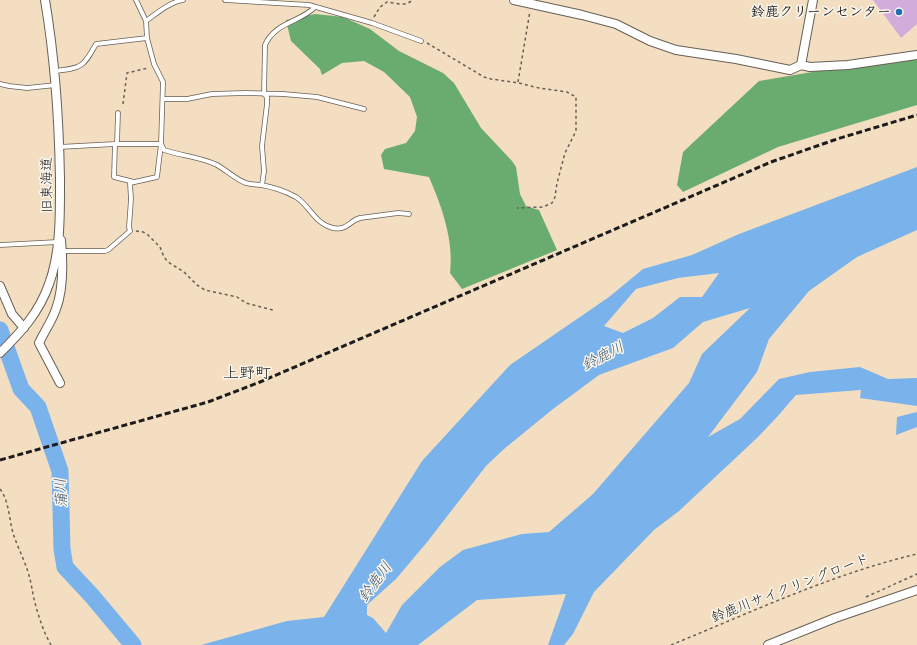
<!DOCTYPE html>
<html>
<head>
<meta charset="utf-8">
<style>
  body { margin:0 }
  canvas { display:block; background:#f3dec1 }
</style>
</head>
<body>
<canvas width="917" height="645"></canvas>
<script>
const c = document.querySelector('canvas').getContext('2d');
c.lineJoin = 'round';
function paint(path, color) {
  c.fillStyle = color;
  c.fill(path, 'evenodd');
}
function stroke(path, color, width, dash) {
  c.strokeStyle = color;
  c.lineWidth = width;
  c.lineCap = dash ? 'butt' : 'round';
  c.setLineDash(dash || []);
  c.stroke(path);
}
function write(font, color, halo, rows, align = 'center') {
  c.font = font + ' Mali,"Klee One",sans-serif';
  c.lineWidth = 3;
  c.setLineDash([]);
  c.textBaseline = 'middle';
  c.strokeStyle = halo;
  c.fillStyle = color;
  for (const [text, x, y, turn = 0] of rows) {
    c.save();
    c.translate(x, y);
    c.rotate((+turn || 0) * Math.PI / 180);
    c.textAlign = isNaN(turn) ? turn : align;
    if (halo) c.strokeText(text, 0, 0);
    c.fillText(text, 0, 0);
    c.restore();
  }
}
paint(new Path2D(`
  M315 14 343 17 370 29 399 51 443 73 454 83 481 128 512 161 516 167 520 194 526 206 539 210 557 250 462 289 450 273C454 241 442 207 429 177L384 169 381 155 385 149 406 143 415 131 417 117 410 97 384 72 364 61 342 63 322 75 320 69 291 41 286 20Z
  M917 55V105L778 147 683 192 677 185 683 152 759 81 901 57Z`), '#6aac6f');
paint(new Path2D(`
  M917 167V230L857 257 809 291 769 339 757 372 708 437 740 419 779 379 810 372 860 367 888 379 917 378V406L860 398 861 390 796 395 777 417 758 437 679 511 654 530 594 592 573 634 564 645H548L566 594 477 600 418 645H201L287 621 324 617 422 461 510 365 609 297 643 269 692 255 739 234ZM719 273 702 297H680L653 318 623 333 604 326 636 289 678 278ZM750 308 702 354 689 383 593 494 549 532 522 534 463 550 440 567 402 605 386 633 373 618 367 615V605L396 579 428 541 486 466 504 449 553 409 599 375 673 348 703 322Z
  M917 412V427L896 435 897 417Z`), '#7ab3eb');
stroke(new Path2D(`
  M0 330 21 389 38 407 60 471 62 549 65 567 92 596 133 645`), '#7ab3eb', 17);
paint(new Path2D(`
  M873 0H917V24L901 38Z`), '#d2addb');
const service = new Path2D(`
  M225 0 309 5 372 23 421 41
  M146 21C157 13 170 2 183 0
  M55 71C81 68 83 68 96 44L147 38
  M0 84 9 86 27 88 56 85
  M163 99H187L212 94 245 93 283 94 317 97 364 109
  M115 144 114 177 134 182
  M117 144 118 113
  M59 147 115 144H161L164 150C182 156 201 157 217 165 226 170 238 181 246 183 251 185 256 184 261 185 273 187 285 191 296 197 310 206 315 224 333 228 347 231 349 221 360 218L398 213 409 214
  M262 185 264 171 262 146 267 104V97L264 94 265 45C275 22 301 22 315 7
  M0 245 58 242
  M62 251H105L108 250 130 231 129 227 131 199 130 183 157 177 161 144 163 82 154 64 147 38 146 21 136 0`);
const minor = new Path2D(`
  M514 0 582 15 616 24 650 41 676 50 736 59 790 70 801 65 813 0
  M801 65 810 67 848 65 917 55
  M0 286 12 314 24 328
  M0 353C21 332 39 313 49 284 61 252 60 212 60 179 59 119 55 59 45 0
  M60 383 39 343C44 332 52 321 56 309 64 288 63 262 61 240
  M768 645 835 618 917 590`);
stroke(service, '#676056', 5.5);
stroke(minor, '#676056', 10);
stroke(new Path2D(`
  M374 17 380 7 387 2C395 3 406 7 412 0
  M427 43 484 77 491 79 519 83 539 88 567 92 576 97V131L565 153 557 183 555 197 552 203 543 207 517 208
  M518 82 530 11
  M123 104 127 73 148 68
  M136 231 143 232 147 234 160 247 164 257 168 262 184 272 197 285 205 290 237 297 246 303 273 310
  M0 489C9 501 9 518 13 533 17 546 24 559 28 572 31 581 32 590 34 599 38 615 43 631 51 645
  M866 597 917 574
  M671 645C752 612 832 574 917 554`), '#676056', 1.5, [3, 3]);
stroke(service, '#fff', 4);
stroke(minor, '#fff', 8);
stroke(new Path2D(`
  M0 460 208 402 260 382 771 162 837 139 917 115`), '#1c1c1c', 3, [6, 3]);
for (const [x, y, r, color] of [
  [899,12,4,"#1f6fb2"]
]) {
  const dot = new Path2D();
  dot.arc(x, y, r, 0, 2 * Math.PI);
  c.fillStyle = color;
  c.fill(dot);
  stroke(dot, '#fbf7ec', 1.5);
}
write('bold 14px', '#1c1c1c', '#fbf7ec', [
  ["鈴鹿クリーンセンター",891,12]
], 'right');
write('14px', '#1c1c1c', '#fbf7ec', [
  ["旧東海道",47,185,-91],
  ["鈴鹿川サイクリングロード",790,588,-21]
]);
write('italic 15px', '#42586f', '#fbf7ec', [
  ["鈴鹿川",603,356,-27],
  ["蒲川",61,493,-93],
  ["鈴鹿川",375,582,-53]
]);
write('16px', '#1c1c1c', '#fbf7ec', [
  ["上野町",247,373]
]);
</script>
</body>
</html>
